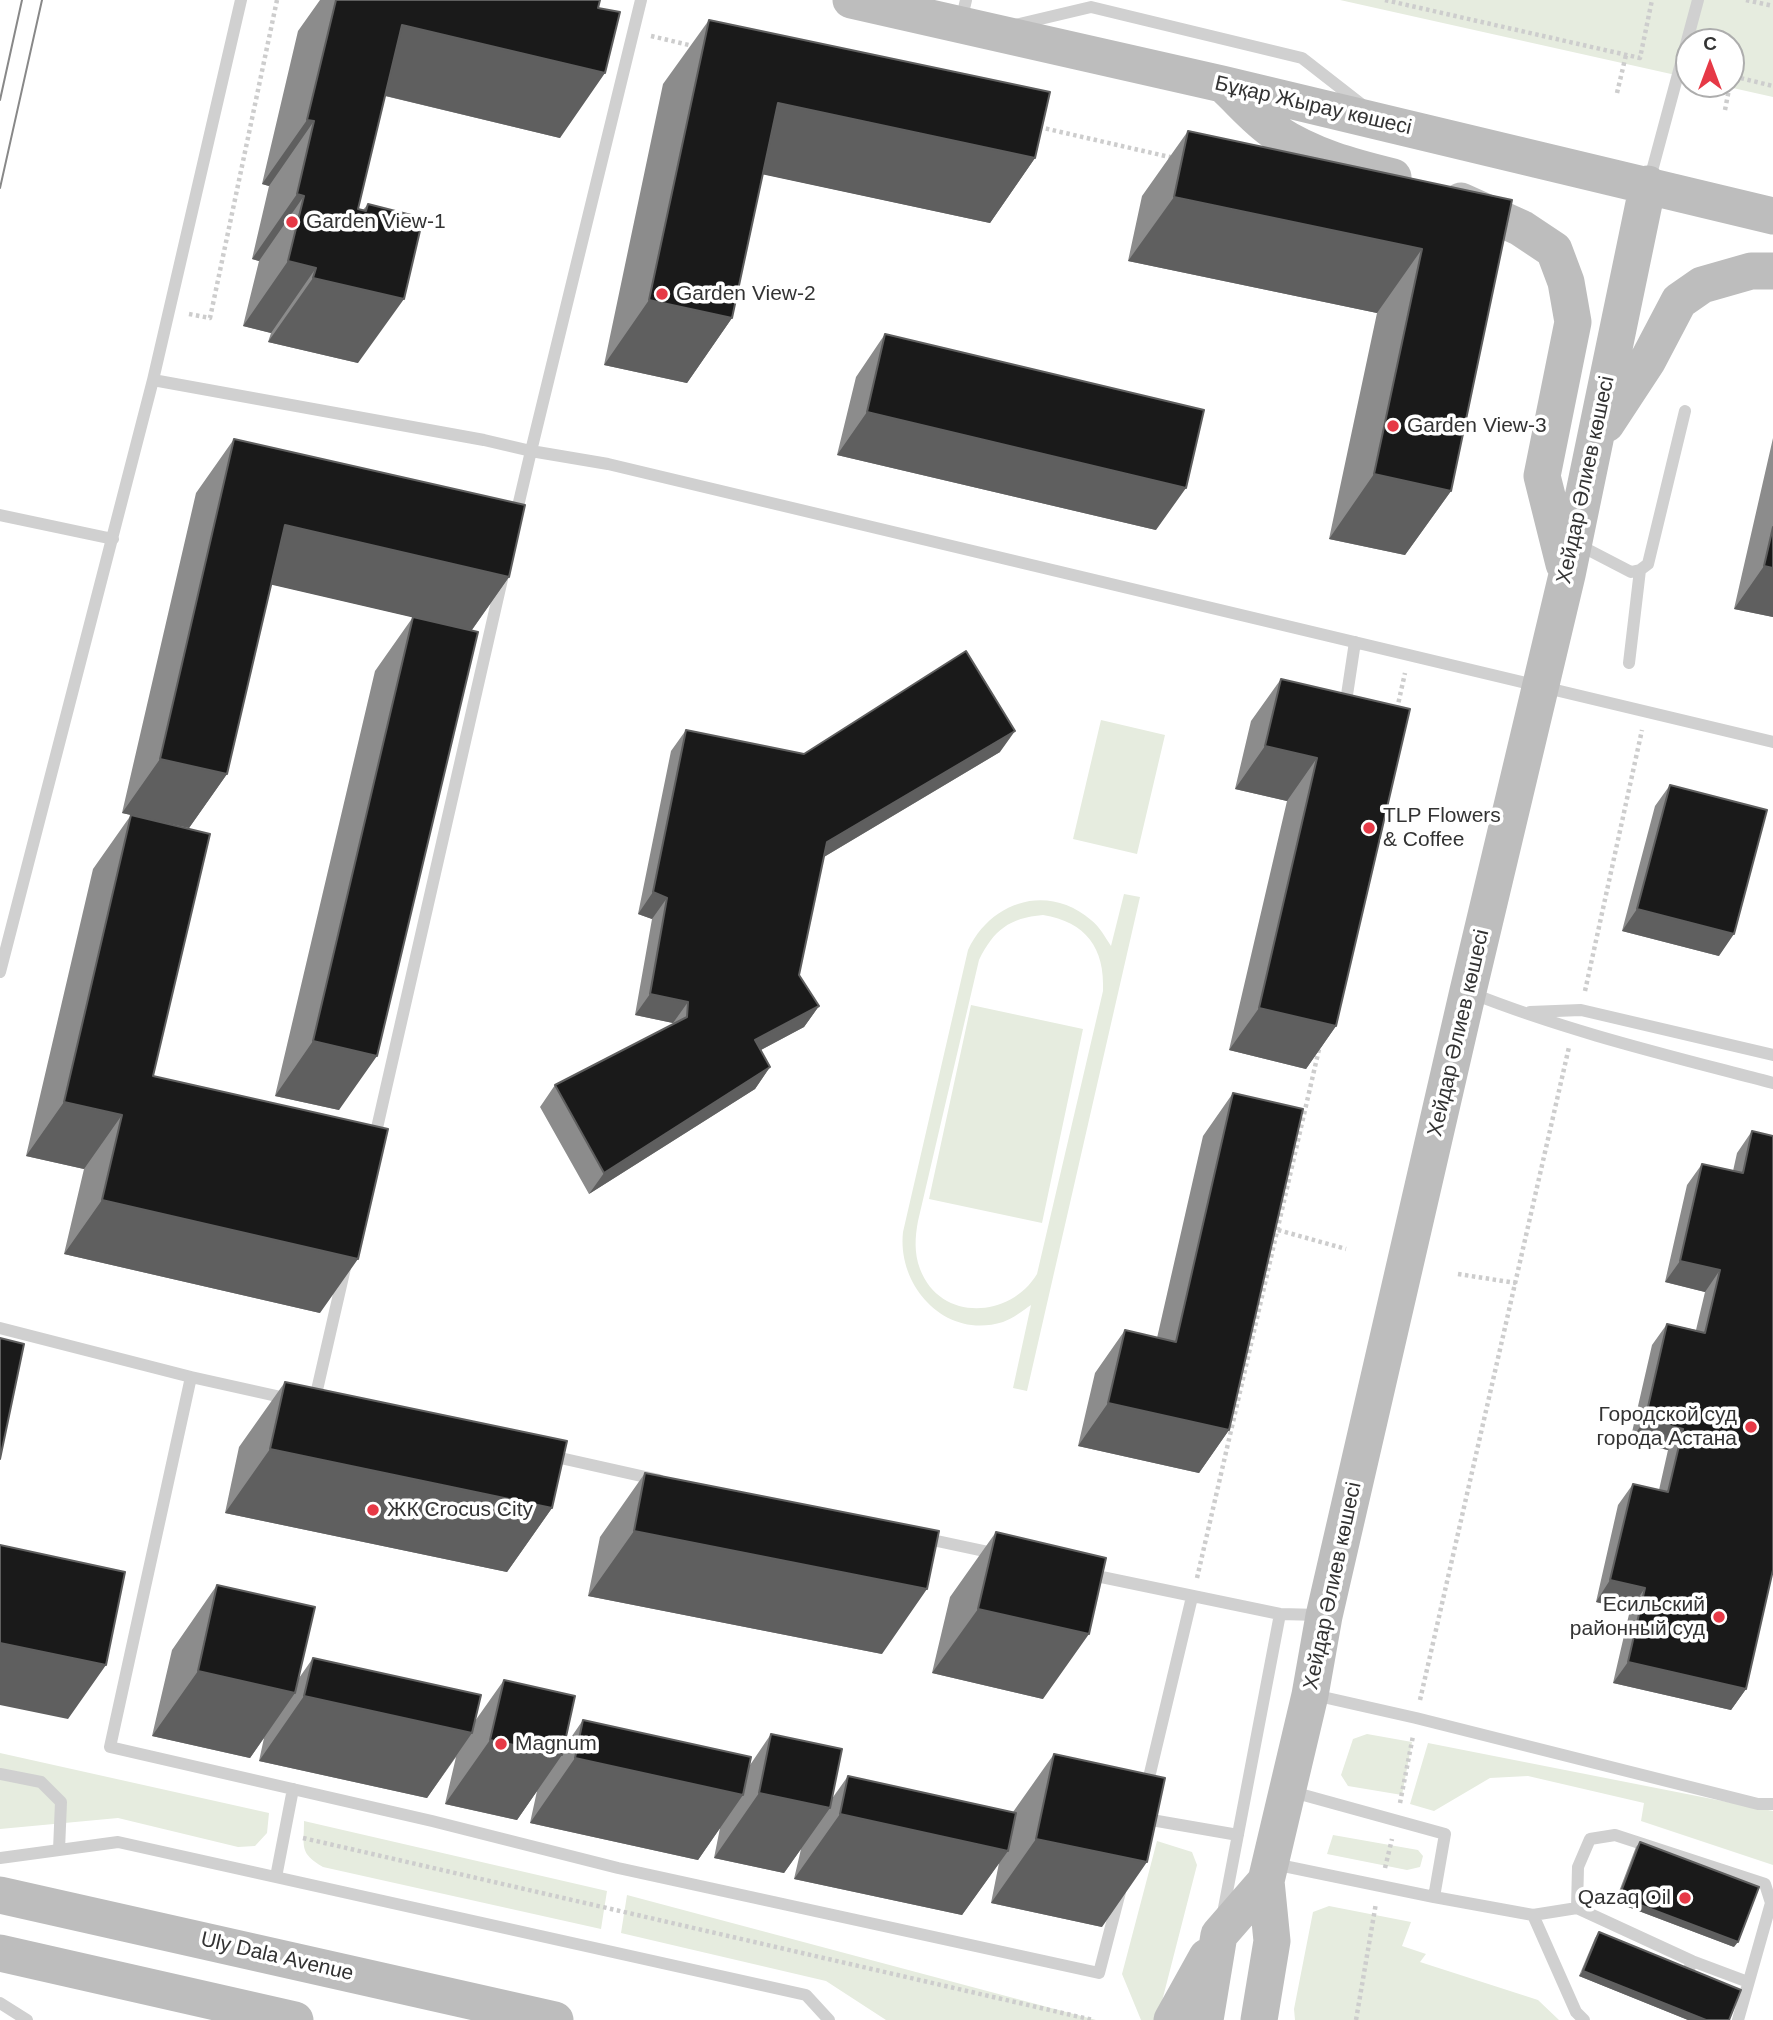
<!DOCTYPE html>
<html>
<head>
<meta charset="utf-8">
<style>
  body { margin:0 }
  #map { position:relative; width:1773px; height:2020px; overflow:hidden; background:#fff; font-family:Arial,sans-serif }
  canvas { display:block }
  .north { position:absolute; left:1675px; top:28px; width:70px; height:70px; box-sizing:border-box; background:#fff; border:2px solid #adadad; border-radius:50%; rotate:0deg; font-size:19px; font-weight:700; line-height:28px; text-align:center; color:#333 }
  .north::after { content:''; display:block; margin:auto; width:24px; height:32px; background:#e63946; clip-path:polygon(50% 0,100% 100%,50% 72%,0 100%) }
</style>
</head>
<body>
<div id="map">
<canvas width="1773" height="2020"></canvas>
<div class="north">С</div>
</div>
<script>
const c = document.querySelector('canvas').getContext('2d');
c.lineJoin = 'round';
function paint(path, color) {
  c.fillStyle = color;
  c.fill(path, 'evenodd');
}
function stroke(path, color, width, dash) {
  c.strokeStyle = color;
  c.lineWidth = width;
  c.lineCap = dash ? 'butt' : 'round';
  c.setLineDash(dash || []);
  c.stroke(path);
}
function write(font, color, halo, rows, align = 'center') {
  c.font = font + ' Arial,sans-serif';
  c.lineWidth = 7;
  c.setLineDash([]);
  c.textBaseline = 'middle';
  c.strokeStyle = halo;
  c.fillStyle = color;
  for (const [text, x, y, turn = 0] of rows) {
    c.save();
    c.translate(x, y);
    c.rotate((+turn || 0) * Math.PI / 180);
    c.textAlign = isNaN(turn) ? turn : align;
    if (halo) c.strokeText(text, 0, 0);
    c.fillText(text, 0, 0);
    c.restore();
  }
}
paint(new Path2D(`
  M1340 0H1773V97L1715 84H1731V42H1689V78Z
  M1101 720 1165 735 1137 854 1073 839Z
  M1124 894 1140 897 1027 1391 1013 1388 1031 1305C1022 1311 1014 1318 1003 1322 946 1340 897 1287 903 1232L968 950C991 901 1048 883 1091 920 1100 927 1105 937 1111 946ZM1043 915C1086 922 1105 948 1103 991L1037 1274C1010 1319 940 1322 920 1269 914 1253 915 1237 918 1221L979 960C994 930 1009 918 1043 915Z
  M971 1005 1083 1029 1042 1223 929 1199Z
  M1367 1734 1412 1742 1402 1795 1348 1786 1341 1775 1353 1739Z
  M1428 1743 1773 1811V1865L1641 1821 1644 1803 1528 1776 1490 1778 1434 1811 1410 1804Z
  M0 1753 269 1813 267 1833 255 1846 238 1847 118 1818 0 1829Z
  M304 1821 607 1891 601 1929 323 1867C299 1853 304 1847 304 1821Z
  M1333 1835 1418 1850 1423 1856 1420 1867 1407 1870 1327 1854Z
  M1157 1841 1192 1852 1197 1865 1160 2009 1154 2020H1141L1122 1974Z
  M627 1895 1096 2020H886L826 1981 621 1933Z
  M1329 1906 1411 1922 1402 1946 1426 1954 1420 1962 1538 2000 1559 2020H1295L1294 2009 1313 1912Z`), '#e6ecdf');
stroke(new Path2D(`
  M1385 0 1640 58 1652 0
  M1746 0 1773 6
  M651 36 693 46
  M1731 81 1732 76 1773 86
  M1617 93 1626 55
  M1725 110 1730 84
  M1039 127 1174 158
  M189 314 210 318 277 0
  M1397 709 1405 673
  M1585 991 1642 730
  M1278 1230 1346 1249
  M1458 1274 1516 1283
  M1197 1578 1320 1045
  M1420 1700 1569 1047
  M1400 1803 1413 1736
  M303 1838 1093 2020
  M1385 1868 1392 1839
  M1356 2020 1376 1903`), '#cdcdcd', 4.5, [3.5, 3.5]);
stroke(new Path2D(`
  M641 0 531 451 608 464 1773 742
  M961 21 966 0
  M1015 25 1091 7 1302 58 1361 104
  M1649 182 1698 0
  M153 380 241 0
  M0 515 113 539
  M1577 544 1631 572 1640 570 1648 564 1685 411
  M1629 663 1640 570
  M1345 708 1355 642
  M0 972 153 380 484 440 531 451 515 519
  M1471 993C1569 1032 1671 1056 1773 1083
  M1530 1012 1581 1010 1773 1055
  M374 1141 503 575
  M0 1328 191 1377
  M290 1399 191 1377 110 1747 432 1821 618 1868 1099 1973 1120 1892
  M314 1403 345 1268
  M547 1455 659 1480
  M923 1538 998 1554
  M1087 1574 1280 1614 1320 1615
  M1314 1695 1416 1718 1758 1804H1773
  M0 1774 41 1782 61 1802 59 1850
  M1146 1790 1192 1597
  M1140 1818 1238 1835
  M0 1858 118 1842 806 1995 829 2020
  M1274 1864 1434 1897 1445 1834 1289 1791
  M276 1877 293 1789
  M1434 1897 1533 1915 1576 2012 1584 2020
  M1577 1908 1578 1867 1590 1839 1615 1835 1765 1884 1771 1903 1738 2020
  M1223 1913 1280 1614
  M1533 1915 1577 1908 1692 1961 1684 1983
  M1692 1961 1748 1982
  M0 2003 27 2020`), '#d0d0d0', 12);
stroke(new Path2D(`
  M851 0 1222 84 1773 216
  M1226 87C1242 102 1257 120 1275 132 1311 156 1352 167 1393 177
  M1461 201 1521 228 1554 250 1566 282 1573 322 1542 476 1564 564
  M1606 424 1648 360 1679 301 1702 285 1751 271H1773
  M0 1895 555 2020
  M0 1953 295 2020
  M1172 2020 1207 1957
  M1205 2020 1219 1935 1266 1881
  M1259 2020 1272 1941 1266 1881 1310 1695 1324 1616 1468 991 1567 575 1648 184`), '#bdbdbd', 37);
stroke(new Path2D(`
  M0 100 22 0
  M0 188 42 0`), '#888', 2);
paint(new Path2D(`
  M320 0H600L560 138 385 96 358 209 363 210 368 204 358 363 268 342 271 333 243 326 259 261 252 259 269 186 262 184 298 31Z
  M709 20 1035 158 990 223 763 174 732 318 687 383 604 365 663 84Z
  M1188 131 1512 200 1451 491 1405 555 1329 539 1377 313 1128 261 1142 196Z
  M885 334 1156 530 837 455 856 377Z
  M1773 438V617L1734 609Z
  M234 439 509 577 472 630 339 1110 275 1096 375 671 413 617 271 584 227 774 189 828 122 813 196 493Z
  M1281 679 1410 709 1336 1026 1306 1069 1229 1050 1287 801 1235 789 1251 721Z
  M686 730 804 754 1000 752 824 857 799 975 819 1006 804 1027 761 1050 770 1067 755 1089 589 1194 540 1107 555 1085 673 1024V1023L635 1015 652 919 638 914 671 751Z
  M1670 785 1719 956 1622 931 1655 806Z
  M131 815 153 1076 320 1313 64 1254 84 1169 26 1156 93 869Z
  M1233 1093 1229 1430 1199 1473 1078 1446 1095 1373 1125 1330 1157 1338 1203 1136Z
  M1752 1131 1746 1689 1731 1710 1613 1683 1630 1610 1596 1602 1618 1505 1633 1484 1659 1490 1668 1450 1630 1441 1652 1345 1667 1324 1696 1330 1705 1292 1665 1282 1687 1185 1702 1164 1733 1171 1737 1153Z
  M285 1382 552 1508 507 1572 225 1513 239 1447Z
  M645 1473 882 1654 588 1596 600 1537Z
  M996 1532 1043 1699 932 1673 950 1597Z
  M217 1585 299 1678 313 1658 475 1721 504 1680 563 1749 583 1720 750 1765 771 1734 831 1800 848 1776 1013 1812 1054 1754 1102 1927 991 1903 999 1863 962 1915 794 1879 801 1849 784 1873 714 1858 720 1828 698 1860 530 1823 537 1791 517 1820 445 1804 456 1757 427 1798 259 1761 264 1738 250 1758 152 1736 172 1650Z
  M1640 1842 1734 1947 1615 1902 1636 1847Z
  M1599 1932 1729 2020H1688L1579 1976 1595 1938Z`), '#8c8c8c');
paint(new Path2D(`
  M402 25 605 73 560 138 357 89Z
  M778 103 1035 158 990 223 733 168Z
  M307 120 314 121 269 186 262 184Z
  M297 194 304 196 259 261 252 259Z
  M1174 197 1422 249 1377 313 1128 261Z
  M288 261 316 268 271 333 243 326Z
  M313 278 404 299 358 363 268 342Z
  M649 300 732 318 687 383 604 365Z
  M867 412 1186 488 1156 530 837 455Z
  M1374 474 1451 491 1405 555 1329 539Z
  M285 525 509 577 471 631 247 579Z
  M1764 566 1773 568V617L1734 609Z
  M1015 731 1000 752 812 864 827 842Z
  M1265 746 1317 758 1287 801 1235 789Z
  M160 759 227 774 189 828 122 813Z
  M653 892 667 898 652 919 638 914Z
  M1637 909 1734 934 1719 956 1622 931Z
  M650 994 688 1002 673 1023 635 1015Z
  M819 1006 804 1027 740 1061 755 1040Z
  M1259 1008 1336 1026 1306 1069 1229 1050Z
  M313 1041 377 1056 339 1110 275 1096Z
  M770 1067 755 1089 589 1194 604 1173Z
  M64 1102 122 1115 84 1169 26 1156Z
  M102 1200 358 1259 320 1313 64 1254Z
  M1680 1261 1720 1270 1705 1292 1665 1282Z
  M1108 1403 1229 1430 1199 1473 1078 1446Z
  M1645 1420 1683 1429 1668 1450 1630 1441Z
  M270 1449 552 1508 507 1572 225 1513Z
  M634 1531 927 1589 882 1654 588 1596Z
  M1610 1580 1645 1588 1630 1610 1596 1602Z
  M978 1609 1089 1634 1043 1699 932 1673Z
  M0 1643 106 1665 68 1719 0 1705Z
  M1628 1662 1746 1689 1731 1710 1613 1683Z
  M198 1671 295 1693 250 1758 152 1736Z
  M304 1696 472 1733 427 1798 259 1761Z
  M490 1740 562 1755 517 1820 445 1804Z
  M575 1758 743 1795 698 1860 530 1823Z
  M759 1793 830 1808 784 1873 714 1858Z
  M840 1814 1008 1851 962 1915 794 1879Z
  M1036 1839 1147 1862 1102 1927 991 1903Z
  M1619 1897 1738 1942 1734 1947 1615 1902Z
  M1583 1971 1706 2020H1688L1579 1976Z`), '#5f5f5f');
const building = new Path2D(`
  M336 0H600L598 8 620 12 605 73 402 25 358 209 366 211 368 204 423 218 404 299 313 278 316 268 288 261 304 196 297 194 314 121 307 120Z
  M709 20 1050 92 1035 158 778 103 732 318 649 300Z
  M1188 131 1512 200 1451 491 1374 474 1422 249 1174 197Z
  M885 334 1204 410 1186 488 867 412Z
  M234 439 525 505 509 577 285 525 227 774 160 759Z
  M1773 527V568L1764 566Z
  M413 617 478 632 377 1056 313 1041Z
  M966 651 1015 731 827 842 799 975 819 1006 755 1040 770 1067 604 1173 555 1085 687 1017 688 1002 650 994 667 898 653 892 686 730 804 754Z
  M1281 679 1410 709 1336 1026 1259 1008 1317 758 1265 746Z
  M1670 785 1767 810 1734 934 1637 909Z
  M131 815 210 834 153 1076 388 1129 358 1259 102 1200 122 1115 64 1102Z
  M1233 1093 1303 1109 1229 1430 1108 1403 1125 1330 1176 1342Z
  M1752 1131 1773 1136V1570L1746 1689 1628 1662 1645 1588 1610 1580 1633 1484 1668 1492 1683 1429 1645 1420 1667 1324 1705 1333 1720 1270 1680 1261 1702 1164 1743 1173Z
  M0 1338 24 1344 0 1459Z
  M285 1382 567 1441 552 1508 270 1449Z
  M645 1473 939 1531 927 1589 634 1531Z
  M996 1532 1106 1558 1089 1634 978 1609Z
  M0 1545 125 1572 106 1665 0 1643Z
  M217 1585 315 1607 295 1693 198 1671Z
  M313 1658 481 1695 472 1733 304 1696Z
  M504 1680 575 1696 562 1755 490 1740Z
  M583 1720 751 1757 743 1795 575 1758Z
  M771 1734 842 1749 830 1808 759 1793Z
  M1054 1754 1165 1778 1147 1862 1036 1839Z
  M848 1776 1016 1813 1008 1851 840 1814Z
  M1640 1842 1759 1887 1738 1942 1619 1897Z
  M1599 1932 1741 1990 1729 2020H1706L1583 1971Z`);
paint(building, '#1a1a1a');
stroke(building, '#5f5f5f', 2);
for (const [x, y, r, color] of [
  [292,222,7,"#e63946"],
  [662,294,7,"#e63946"],
  [1393,426,7,"#e63946"],
  [1369,828,7,"#e63946"],
  [1751,1427,7,"#e63946"],
  [373,1510,7,"#e63946"],
  [1719,1617,7,"#e63946"],
  [501,1744,7,"#e63946"],
  [1685,1898,7,"#e63946"]
]) {
  const dot = new Path2D();
  dot.arc(x, y, r, 0, 2 * Math.PI);
  c.fillStyle = color;
  c.fill(dot);
  stroke(dot, '#fff', 2.5);
}
write('21px', '#333', '#fff', [
  ["Бұқар Жырау көшесі",1313,106,13],
  ["Хейдар Әлиев көшесі",1586,480,-78],
  ["Хейдар Әлиев көшесі",1459,1033,-77],
  ["Хейдар Әлиев көшесі",1333,1586,-78],
  ["Uly Dala Avenue",277,1957,13]
]);
write('21px', '#333', '#fff', [
  ["Garden View-1",306,222],
  ["Garden View-2",676,294],
  ["Garden View-3",1407,426],
  ["TLP Flowers",1383,816],
  ["& Coffee",1383,840],
  ["Городской суд",1737,1415,"right"],
  ["города Астана",1737,1439,"right"],
  ["ЖК Crocus City",387,1510],
  ["Есильский",1705,1605,"right"],
  ["районный суд",1705,1629,"right"],
  ["Magnum",515,1744],
  ["Qazaq Oil",1671,1898,"right"]
], 'left');
</script>
</body>
</html>
